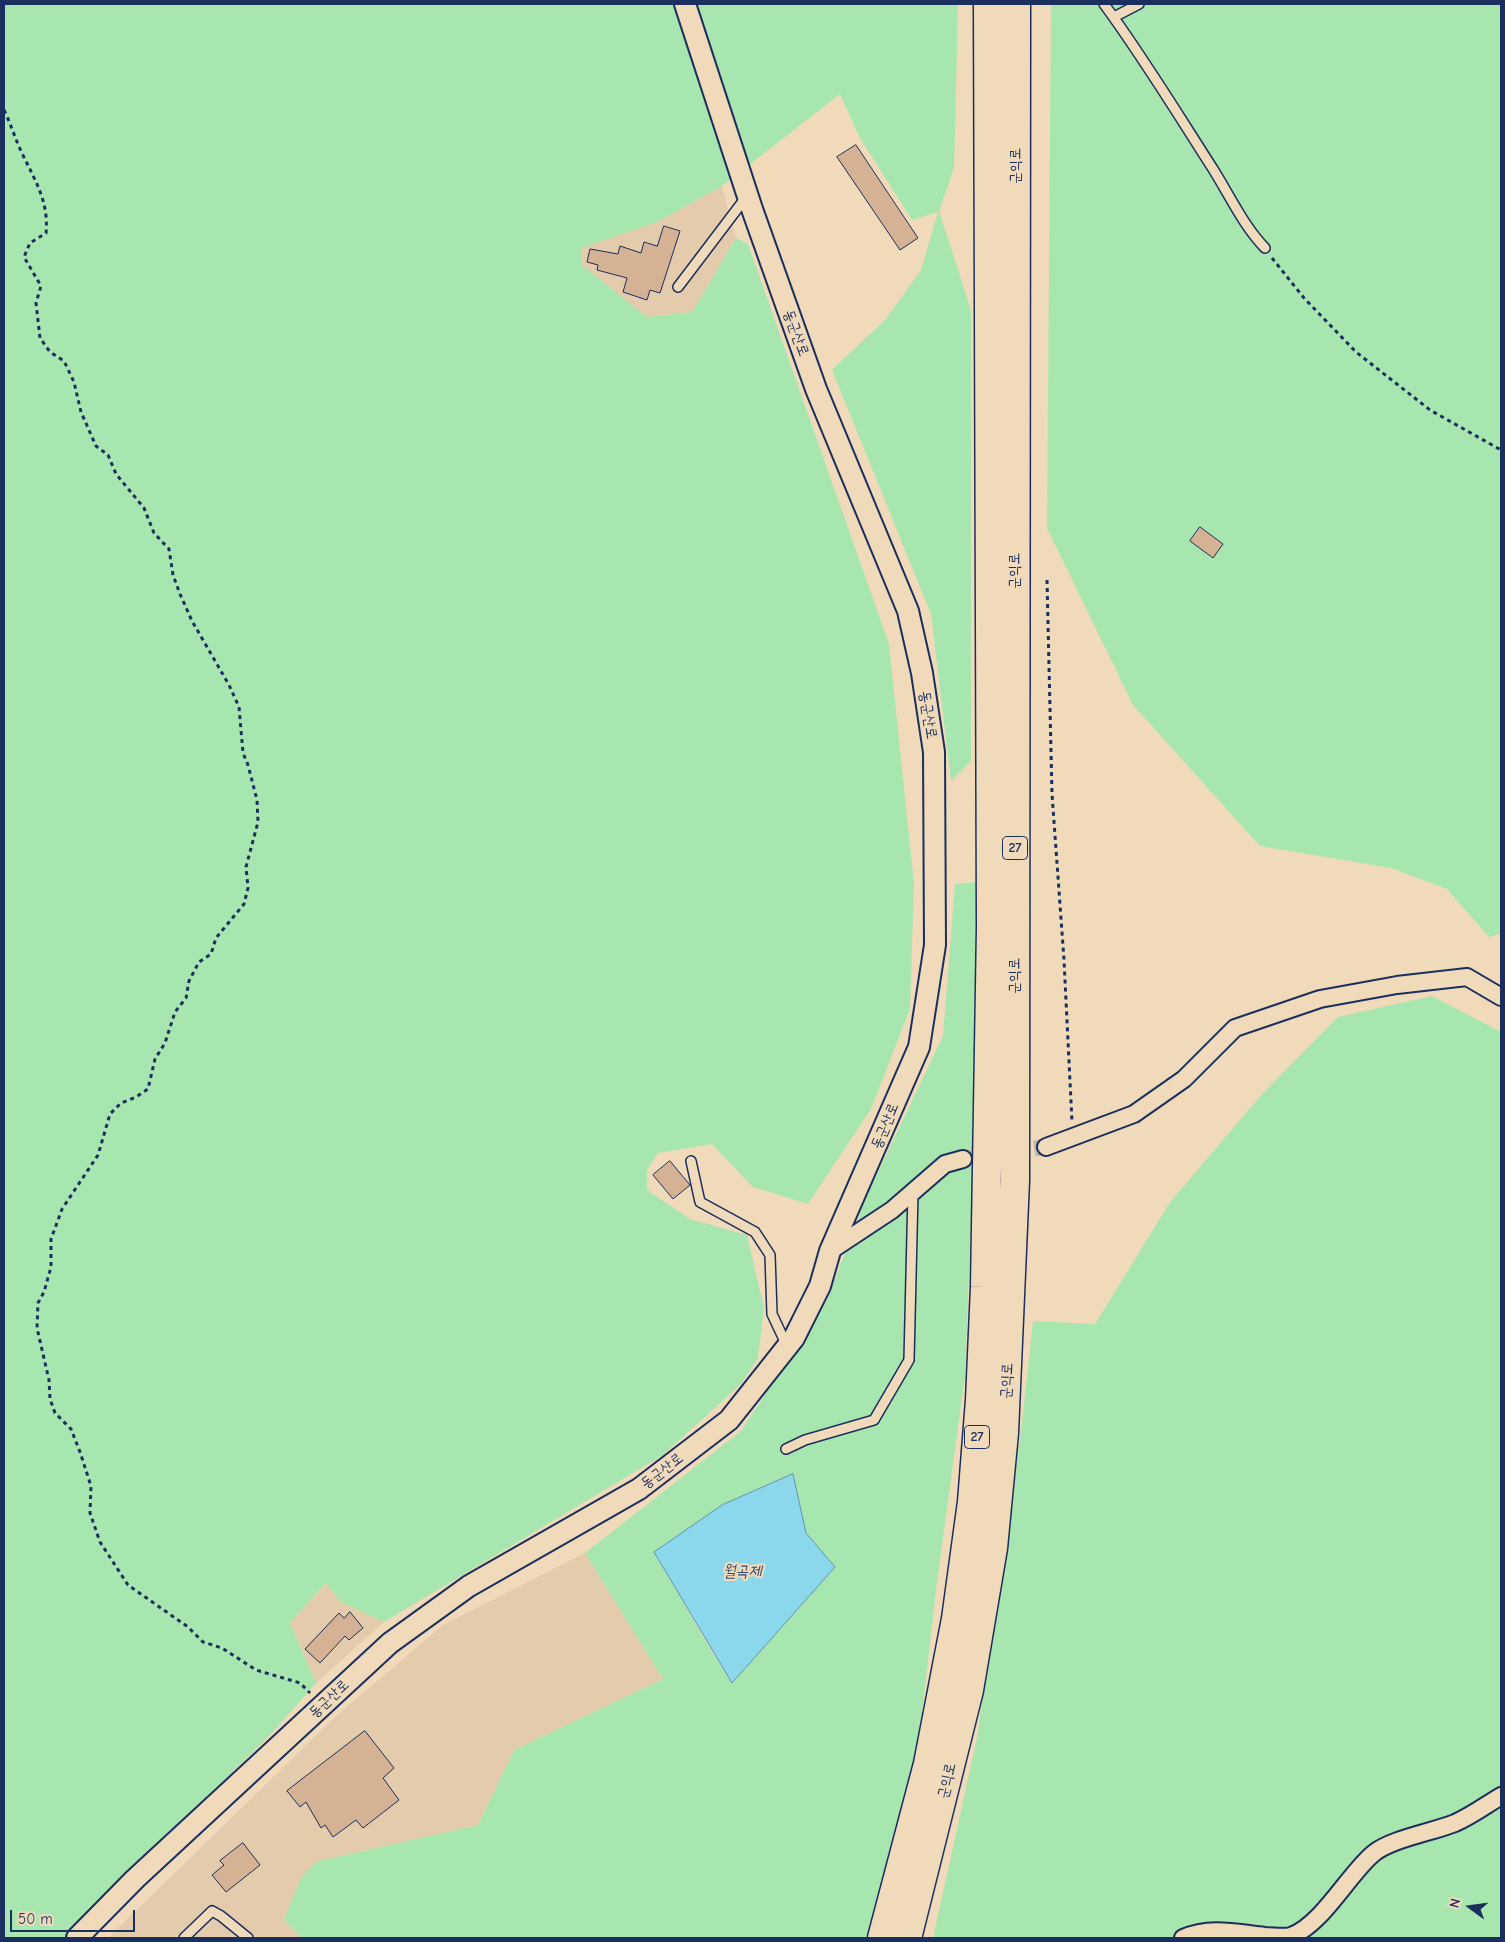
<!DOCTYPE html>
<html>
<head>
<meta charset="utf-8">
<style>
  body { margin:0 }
  #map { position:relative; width:1505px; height:1942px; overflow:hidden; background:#f0dab9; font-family:"Comic Neue",sans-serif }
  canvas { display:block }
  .frame { position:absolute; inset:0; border:5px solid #1b2f5e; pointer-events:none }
  .north { position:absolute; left:1445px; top:1882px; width:50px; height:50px; -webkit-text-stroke:4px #f0dab9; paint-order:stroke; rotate:284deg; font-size:14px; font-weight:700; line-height:20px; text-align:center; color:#1b2f5e }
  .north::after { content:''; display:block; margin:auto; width:18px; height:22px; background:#1b2f5e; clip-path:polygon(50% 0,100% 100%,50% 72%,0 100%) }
  .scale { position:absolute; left:10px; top:1910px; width:125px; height:22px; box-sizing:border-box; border:2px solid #1b2f5e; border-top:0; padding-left:6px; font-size:15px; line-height:18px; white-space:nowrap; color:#1b2f5e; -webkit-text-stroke:4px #f0dab9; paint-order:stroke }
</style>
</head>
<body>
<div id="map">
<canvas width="1505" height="1942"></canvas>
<div class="frame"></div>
<div class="north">N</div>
<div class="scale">50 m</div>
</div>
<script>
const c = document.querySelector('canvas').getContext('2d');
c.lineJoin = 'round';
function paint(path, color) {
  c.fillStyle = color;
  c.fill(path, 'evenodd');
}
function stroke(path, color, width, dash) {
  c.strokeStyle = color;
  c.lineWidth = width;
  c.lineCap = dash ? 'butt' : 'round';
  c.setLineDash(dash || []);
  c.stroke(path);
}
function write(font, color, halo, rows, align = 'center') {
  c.font = font + ' "Comic Neue","Poor Story",sans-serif';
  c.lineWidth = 4.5;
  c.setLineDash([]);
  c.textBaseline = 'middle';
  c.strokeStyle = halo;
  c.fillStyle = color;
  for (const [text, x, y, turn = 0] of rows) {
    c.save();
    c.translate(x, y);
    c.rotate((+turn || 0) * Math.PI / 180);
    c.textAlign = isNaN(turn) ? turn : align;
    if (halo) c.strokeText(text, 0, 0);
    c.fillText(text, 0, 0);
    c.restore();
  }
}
paint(new Path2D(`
  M722 186 736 238 692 312 647 317 581 265V248L657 222Z
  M585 1553 663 1679 514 1750 478 1825 315 1862 284 1920 302 1938H108L336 1716 443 1625Z
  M327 1583 341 1602 384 1622 316 1683 290 1623Z`), '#e4cbac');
paint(new Path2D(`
  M4 4H958L954 168 939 211 971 310V761L951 781 931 614 832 370 886 319 921 270 938 212 912 220 860 138 840 94 722 186 657 222 581 248 582 265 647 317 692 312 736 238 748 244 889 644 914 884 910 1009 871 1109 808 1204 753 1187 712 1144 658 1153 647 1170V1190L690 1219 747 1235 764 1308 758 1358 741 1384 663 1455 384 1622 341 1602 326 1583 290 1623 316 1683 271 1734 64 1938H4Z
  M1051 4H1501V933L1489 937 1447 889 1391 868 1260 846 1133 705 1047 528Z
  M976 882 973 1170 965 1376 937 1582 911 1809 867 1938H302L284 1920 300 1880 315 1862 478 1825 514 1750 663 1679 585 1553 741 1431 827 1300 867 1195 943 1036 955 884ZM793 1475 806 1533 835 1567 732 1683 709 1647 654 1552 722 1505 780 1479Z
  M1432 996 1501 1032V1938H933L977 1738 1021 1431 1033 1321 1095 1324 1171 1201 1263 1093 1338 1017Z`), '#a7e7af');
const water = new Path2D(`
  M793 1474 806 1533 835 1567 732 1683 654 1552 722 1505Z`);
paint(water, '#8bd7eb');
stroke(water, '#5e94b3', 1);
const building = new Path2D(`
  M856 145 918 238 900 250 837 157Z
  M664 226 680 231 660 293 650 290 647 300 623 292 627 278 597 270 598 265 587 262 590 249 618 254 620 246 641 253 644 242 657 246Z
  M1200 527 1223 544 1213 558 1190 541Z
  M670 1161 690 1185 673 1199 653 1175Z
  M350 1612 363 1628 349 1640 345 1636 320 1663 305 1649 339 1613 344 1618Z
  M365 1731 394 1768 383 1778 399 1800 363 1828 356 1820 333 1837 325 1825 321 1828 306 1802 300 1807 287 1791Z
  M243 1843 260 1865 226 1892 212 1875 224 1865 220 1861Z`);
paint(building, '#d6b295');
stroke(building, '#1b2f5e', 1);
stroke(new Path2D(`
  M963 1159 1046 1147`), '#c5b8a7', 16, [16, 8]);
const service = new Path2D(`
  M1104 4C1143 57 1177 113 1213 169 1230 196 1243 225 1265 248
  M1114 17 1139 4
  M678 287 747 196
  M691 1161 700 1202 755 1232 770 1255 772 1314 787 1346
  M786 1449 805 1440 874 1420 909 1360 913 1192
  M184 1938 212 1911 221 1916 248 1938`);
const minor = new Path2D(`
  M1046 1147 1134 1114 1184 1079 1235 1028 1320 999 1397 985 1467 977 1501 997
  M830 1251 892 1210 945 1164 963 1159
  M1183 1938C1211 1926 1236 1933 1265 1936 1273 1936 1284 1938 1291 1936 1322 1925 1350 1872 1374 1853 1391 1839 1433 1832 1455 1823 1471 1816 1486 1805 1501 1796`);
const tertiary = new Path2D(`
  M77 1938 135 1879 390 1643 469 1586 639 1489 729 1420 794 1338 820 1286 830 1251 919 1047 935 945 934 752 922 673 908 611 816 389 752 209 685 4`);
const trunk = new Path2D(`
  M882 1938 928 1764 956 1619 972 1502 980 1400 985 1287 991 927 988 4
  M907 1938 969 1690 993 1548 1004 1433 1015 1181 1016 4`);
stroke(service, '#1b2f5e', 12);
stroke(minor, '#1b2f5e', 20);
stroke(tertiary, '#1b2f5e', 24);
stroke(trunk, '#1b2f5e', 31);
stroke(new Path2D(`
  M4 110C11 124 15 139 22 153 35 181 49 201 46 233L30 243 24 257 41 286 36 303 40 338 50 352 64 361 74 382 81 412 96 446 108 455 116 474 144 508 154 533 169 549 173 575 180 594 192 621 229 685 239 707 243 753 248 765 257 800 258 822 246 867 248 888 244 904 216 938 211 954 199 962 189 981 186 998 175 1012 165 1043 155 1059 148 1089 136 1097 121 1103 110 1114 98 1155 62 1209 51 1239V1267L44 1292 38 1303 37 1328 49 1380 50 1399 55 1413 71 1429 80 1452 91 1486 90 1513 100 1542 128 1585 188 1627 203 1642 222 1648 256 1670 300 1683 310 1693
  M1272 258 1304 298 1356 352 1430 410 1501 450
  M1047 580 1052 794 1064 960 1072 1122`), '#1b2f5e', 3, [4, 4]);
stroke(service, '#f0dab9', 9);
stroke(minor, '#f0dab9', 16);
stroke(tertiary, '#f0dab9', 20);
stroke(trunk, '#f0dab9', 28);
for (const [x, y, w] of [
  [1015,848,25],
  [977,1437,25]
]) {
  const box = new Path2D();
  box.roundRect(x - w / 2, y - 11.5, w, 23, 4);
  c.fillStyle = '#f0dab9';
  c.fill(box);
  stroke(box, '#1b2f5e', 1);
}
write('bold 14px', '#1b2f5e', null, [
  ["27",1015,848],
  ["27",977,1437]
]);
write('15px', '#1b2f5e', '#f0dab9', [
  ["군익로",1016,166,-90],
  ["동군산로",796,333,70],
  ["군익로",1015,571,-90],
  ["동군산로",928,715,81],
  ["군익로",1015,976,-90],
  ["동군산로",885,1126,-67],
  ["군익로",1007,1381,-87],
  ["동군산로",662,1471,-37],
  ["동군산로",329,1699,-43],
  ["군익로",947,1781,-77]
]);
write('italic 16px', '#2c4873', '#f0dab9', [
  ["월곡제",742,1571]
]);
</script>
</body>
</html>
